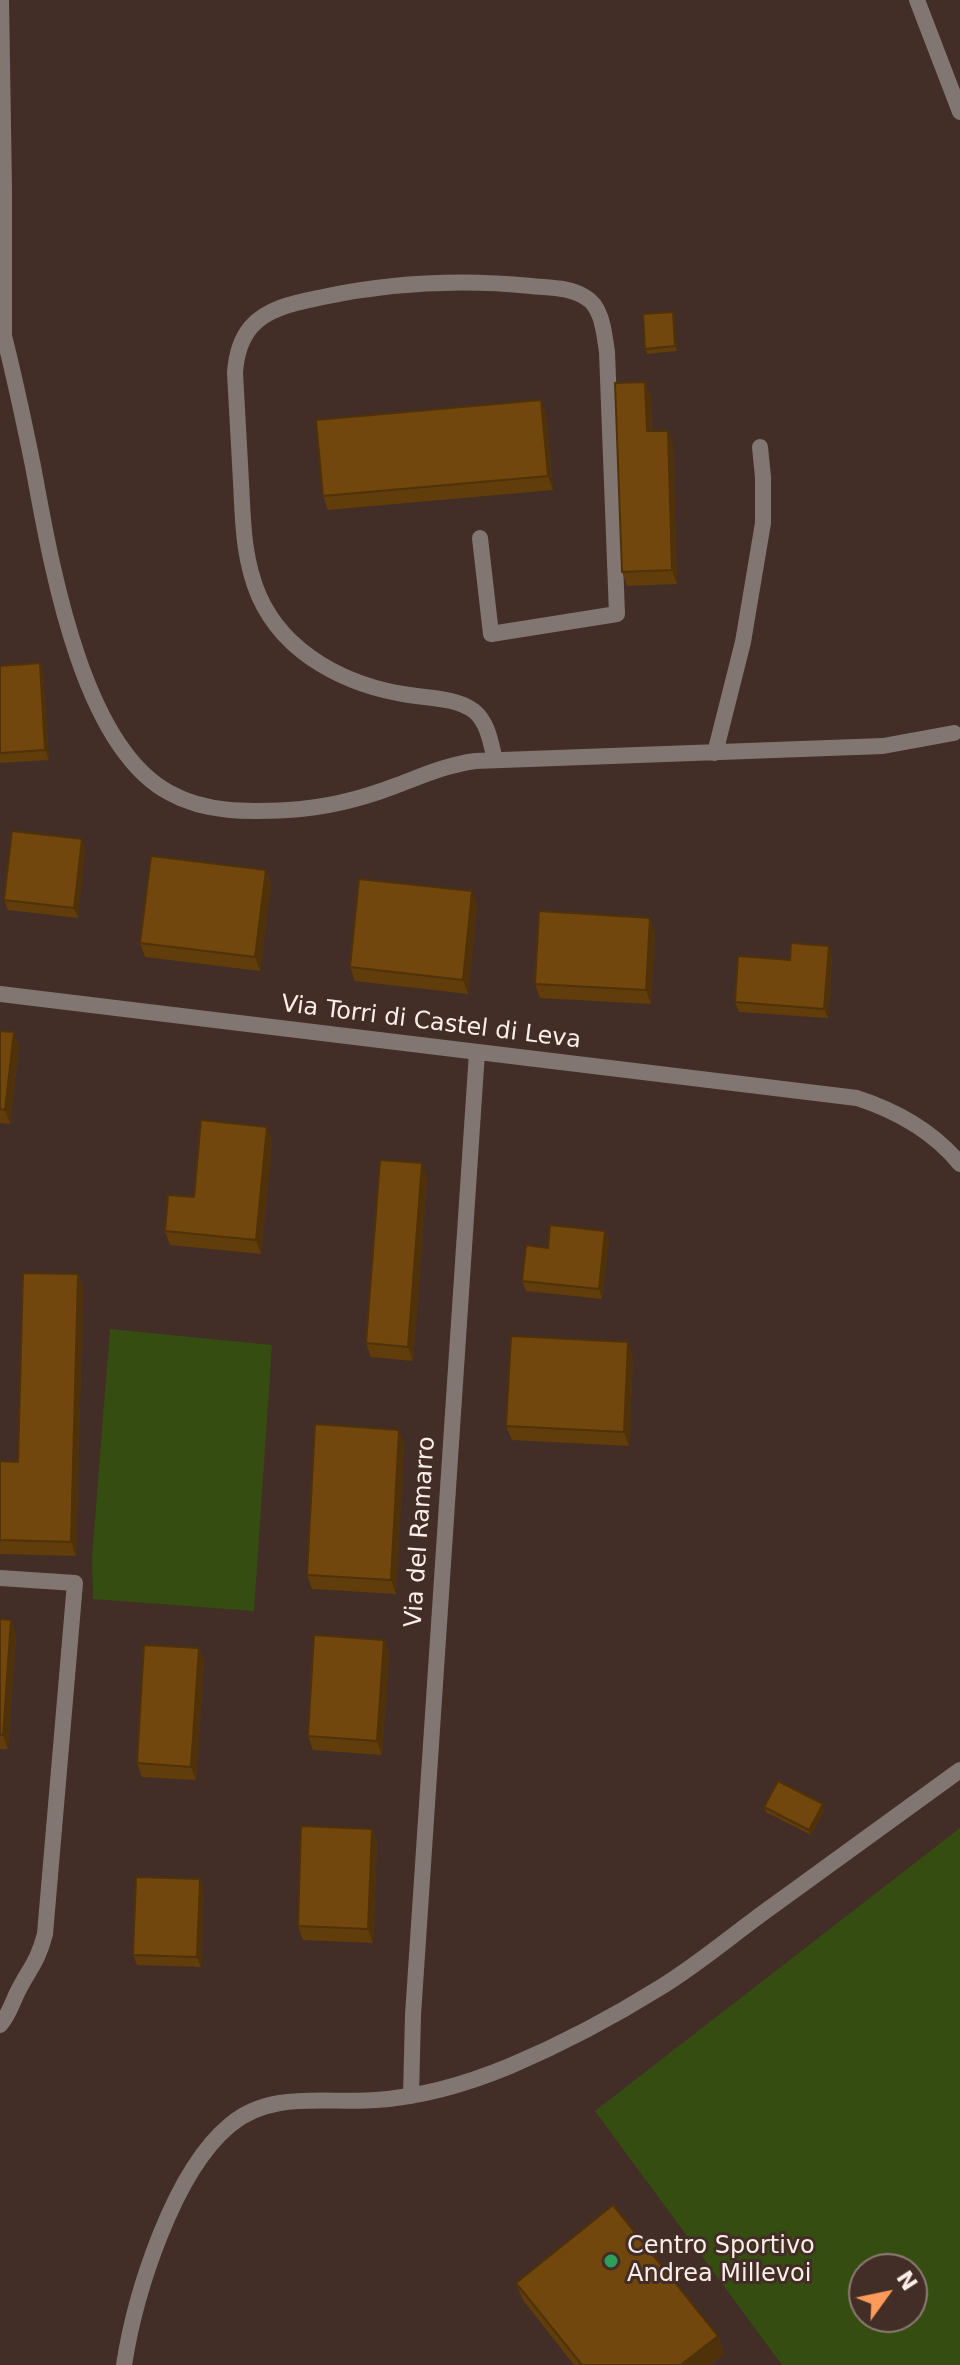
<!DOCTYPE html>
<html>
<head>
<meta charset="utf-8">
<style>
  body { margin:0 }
  #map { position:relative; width:960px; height:2365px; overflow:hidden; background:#422e26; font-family:"DejaVu Sans",sans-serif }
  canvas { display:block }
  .north { position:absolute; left:848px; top:2253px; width:80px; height:80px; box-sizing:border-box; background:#422e26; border:2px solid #8c7a74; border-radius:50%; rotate:57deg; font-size:22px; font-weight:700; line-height:32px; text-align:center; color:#fbede8 }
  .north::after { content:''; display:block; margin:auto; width:28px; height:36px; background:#ff9b5a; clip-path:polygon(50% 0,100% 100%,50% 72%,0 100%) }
</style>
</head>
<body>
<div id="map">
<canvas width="960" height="2365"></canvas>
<div class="north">N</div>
</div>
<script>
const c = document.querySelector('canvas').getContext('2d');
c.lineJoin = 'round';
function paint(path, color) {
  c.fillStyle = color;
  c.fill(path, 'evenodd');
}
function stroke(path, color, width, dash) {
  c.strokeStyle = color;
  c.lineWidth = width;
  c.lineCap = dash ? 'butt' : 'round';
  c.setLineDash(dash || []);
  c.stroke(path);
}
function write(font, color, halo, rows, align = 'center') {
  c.font = font + ' "DejaVu Sans",sans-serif';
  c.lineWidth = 6;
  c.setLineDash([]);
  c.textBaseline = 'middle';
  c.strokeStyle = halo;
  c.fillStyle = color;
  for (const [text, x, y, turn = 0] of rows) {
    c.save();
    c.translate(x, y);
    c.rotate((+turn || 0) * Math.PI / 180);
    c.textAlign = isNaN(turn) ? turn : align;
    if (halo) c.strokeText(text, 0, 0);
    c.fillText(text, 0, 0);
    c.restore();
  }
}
paint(new Path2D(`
  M110 1329 272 1345 254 1611 93 1599 92 1557Z
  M960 1828V2365H782L595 2111ZM912 2269V2317H864V2269Z`), '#364d11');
stroke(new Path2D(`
  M917 0 960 112
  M4 336C15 379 24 422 33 466 50 557 80 746 170 793 206 813 248 812 288 810 324 808 361 799 395 786 422 776 446 765 475 761L883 746 954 733
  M0 337 4 336V189L1 0
  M480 538 491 634 617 614 607 352C604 334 603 307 585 297 569 287 549 288 531 286 461 279 393 282 323 297 299 302 268 307 251 327 240 340 236 357 235 373 237 410 239 446 241 482 243 521 243 559 259 596 285 655 348 686 409 695 429 698 457 698 474 711 488 722 491 744 495 760
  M715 753 743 642 763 523V477L760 447
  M0 1578 75 1583 45 1934C38 1961 30 1968 18 1991 12 2003 9 2015 0 2025`), '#827673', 16);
stroke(new Path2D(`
  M0 994 857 1098C897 1111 933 1131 960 1164
  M411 2096 413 2015 477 1052
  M124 2365C135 2294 173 2172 230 2125 271 2090 326 2104 376 2100 421 2097 469 2083 510 2066 562 2044 613 2017 661 1987 700 1963 736 1932 774 1905 836 1860 898 1815 960 1770`), '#827673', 16);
paint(new Path2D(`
  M674 317 677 351 647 354 645 349Z
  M645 382 651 396 652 431H668L673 445 677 584 627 586 622 572Z
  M546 414 553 490 328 510 323 496Z
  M40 663 43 673 49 760 0 763V666Z
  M85 848 78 918 8 910 4 900Z
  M266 870 271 884 260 971 145 957 140 943Z
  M477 905 468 994 355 981 350 967Z
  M655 932 651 1004 540 998 535 984Z
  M832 956 828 1018 739 1012 735 1002 790 960Z
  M0 1031 19 1046 10 1124 0 1123Z
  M267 1127 272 1141 261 1254 170 1245 165 1231 194 1197Z
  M427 1177 413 1361 371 1357 366 1343Z
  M605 1231 609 1240 602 1299 526 1291 522 1281 548 1248Z
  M78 1274 83 1288 76 1556 0 1554V1461L18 1462Z
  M633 1356 629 1446 512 1440 506 1426Z
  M404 1443 396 1594 312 1589 307 1575Z
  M0 1619 16 1634 8 1749H0Z
  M384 1640 389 1654 382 1755 313 1750 308 1736Z
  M199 1648 204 1662 196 1780 142 1777 137 1763Z
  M764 1807 824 1810 811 1835 766 1812Z
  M372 1829 377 1842 373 1943 303 1940 298 1926Z
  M200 1879 203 1889 201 1967 137 1965 133 1955Z
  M516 2283 718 2336 724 2354 710 2365H574L523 2300Z`), '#613d0b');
paint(new Path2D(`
  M673 312 674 317 677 351 675 346Z
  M645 382 651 396 652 445 647 431Z
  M541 400 546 414 553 490 548 476Z
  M668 431 673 445 677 584 672 570Z
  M40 663 43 673 49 760 45 750Z
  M82 839 85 848 78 918 74 908Z
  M266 870 271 884 260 971 255 957Z
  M472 891 477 905 468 994 463 980Z
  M650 918 655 932 651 1004 646 990Z
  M829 946 832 956 828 1018 824 1009Z
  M14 1032 19 1046 10 1124 5 1110Z
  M267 1127 272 1141 261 1254 256 1240Z
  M422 1163 427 1177 413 1361 408 1347Z
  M605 1231 609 1240 602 1299 599 1289Z
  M78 1274 83 1288 76 1556 71 1542Z
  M628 1342 633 1356 629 1446 624 1432Z
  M399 1430 404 1443 396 1594 391 1580Z
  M11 1620 16 1634 8 1749 3 1735Z
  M384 1640 389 1654 382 1755 377 1741Z
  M199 1648 204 1662 196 1780 191 1767Z
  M823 1804 824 1810 811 1835 809 1830Z
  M372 1829 377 1842 373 1943 368 1929Z
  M200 1879 203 1889 201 1967 197 1957Z
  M718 2336 724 2354 710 2365H683Z`), '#4f3209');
const building = new Path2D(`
  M673 312 675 346 645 349 643 314Z
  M645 382 647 431H668L672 570 622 572 615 383Z
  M541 400 548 476 323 496 316 420Z
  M40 663 45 750 0 753V666Z
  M12 831 82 839 74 908 4 900Z
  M151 856 266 870 255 957 140 943Z
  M359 879 472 891 463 980 350 967Z
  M539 911 650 918 646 990 535 984Z
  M791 943 829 946 824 1009 735 1002 738 956 790 960Z
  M0 1031 14 1032 5 1110 0 1109Z
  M201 1120 267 1127 256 1240 165 1231 168 1195 194 1197Z
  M380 1160 422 1163 408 1347 366 1343Z
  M550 1225 605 1231 599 1289 522 1281 526 1245 548 1248Z
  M23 1273 78 1274 71 1542 0 1540V1461L18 1462Z
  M511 1336 628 1342 624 1432 506 1426Z
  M315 1424 399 1430 391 1580 307 1575Z
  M0 1619 11 1620 3 1735H0Z
  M314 1635 384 1640 377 1741 308 1736Z
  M144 1645 199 1648 191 1767 137 1763Z
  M778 1781 823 1804 809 1830 764 1807Z
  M301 1826 372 1829 368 1929 298 1926Z
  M136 1877 200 1879 197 1957 133 1955Z
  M613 2205 718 2336 682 2364 683 2365H582L516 2283Z`);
paint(building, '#71470d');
stroke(building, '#4f3209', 2);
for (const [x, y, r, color] of [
  [611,2261,8,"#2e9e5b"]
]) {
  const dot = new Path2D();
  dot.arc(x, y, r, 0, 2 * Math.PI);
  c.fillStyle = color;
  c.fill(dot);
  stroke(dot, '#422e26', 3);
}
write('24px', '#fbede8', '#422e26', [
  ["Via Torri di Castel di Leva",431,1023,7],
  ["Via del Ramarro",421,1532,-86]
]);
write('24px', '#fbede8', '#422e26', [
  ["Centro Sportivo",627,2247],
  ["Andrea Millevoi",627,2275]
], 'left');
</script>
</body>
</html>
